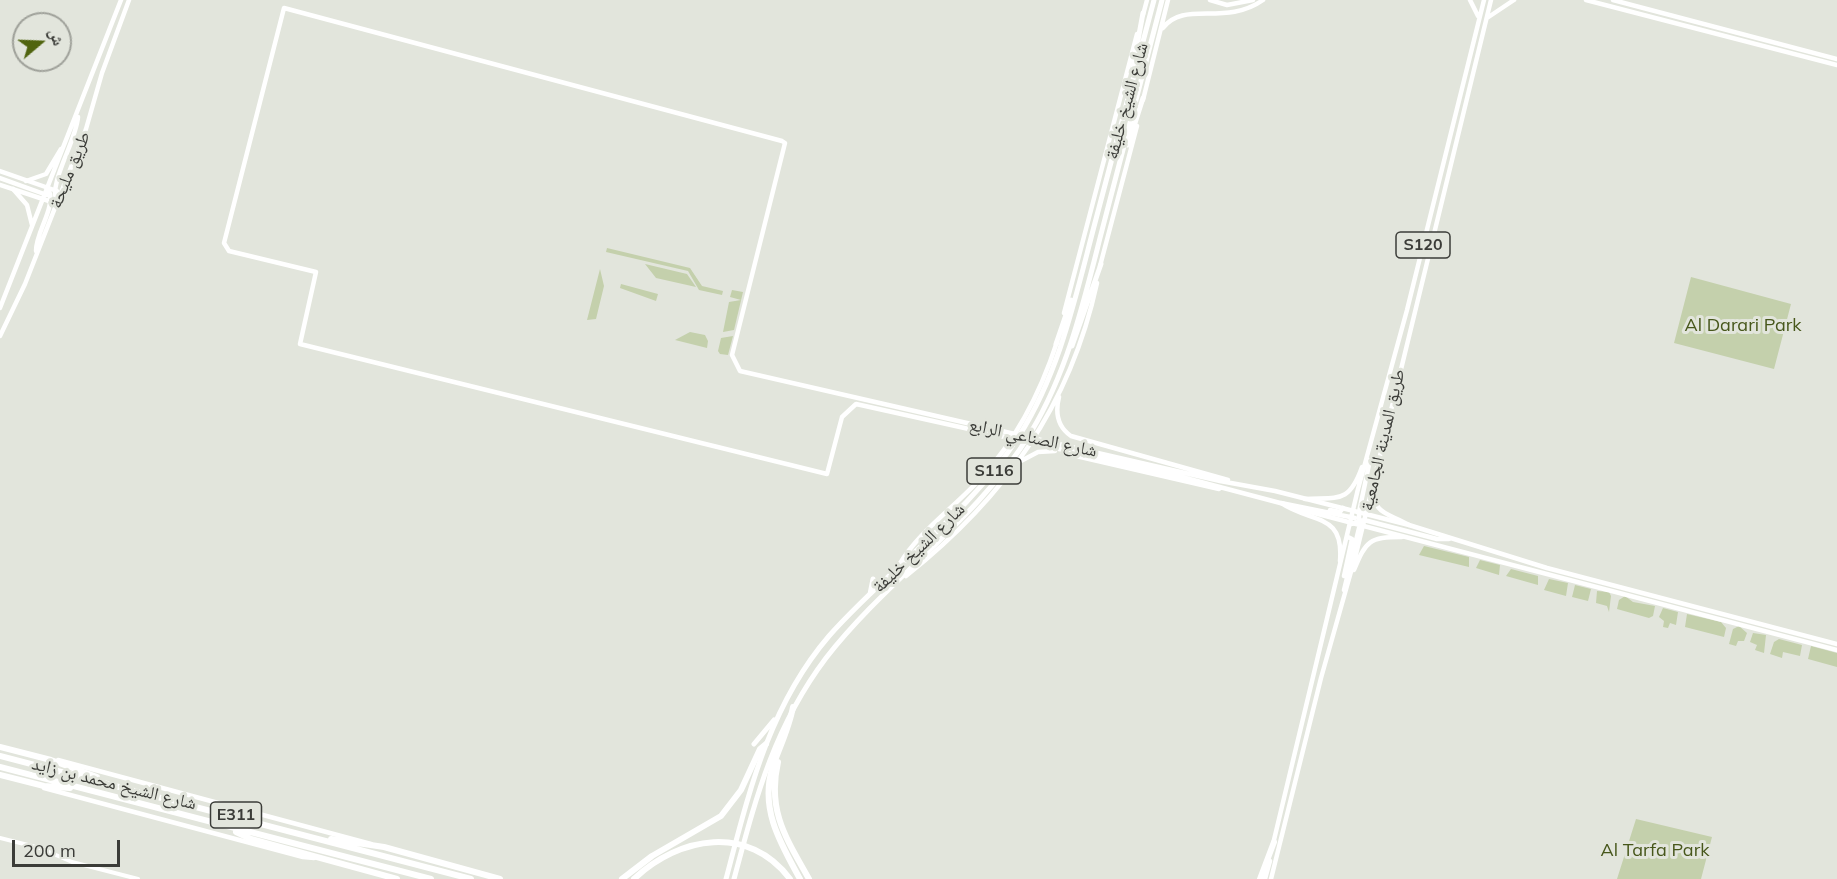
<!DOCTYPE html>
<html>
<head>
<meta charset="utf-8">
<style>
  body { margin:0 }
  #map { position:relative; width:1837px; height:879px; overflow:hidden; background:#e2e5dc; font-family:Mulish,"Noto Naskh Arabic",sans-serif }
  canvas { display:block }
  .north { position:absolute; left:12px; top:12px; width:60px; height:60px; box-sizing:border-box; background:#e2e5dc; border:2px solid #9fa19a; border-radius:50%; rotate:71deg; font-size:16px; font-weight:700; line-height:24px; text-align:center; color:#3b3c38 }
  .north::after { content:''; display:block; margin:auto; width:21px; height:27px; background:#50640f; clip-path:polygon(50% 0,100% 100%,50% 72%,0 100%) }
  .scale { position:absolute; left:12px; top:840px; width:108px; height:27px; box-sizing:border-box; border:3px solid #3b3c38; border-top:0; padding-left:8px; font-size:18px; line-height:21px; white-space:nowrap; color:#3b3c38; -webkit-text-stroke:4px #e2e5dc; paint-order:stroke }
</style>
</head>
<body>
<div id="map">
<canvas width="1837" height="879"></canvas>
<div class="north">ش</div>
<div class="scale">200 m</div>
</div>
<script>
const c = document.querySelector('canvas').getContext('2d');
c.lineJoin = 'round';
function paint(path, color) {
  c.fillStyle = color;
  c.fill(path, 'evenodd');
}
function stroke(path, color, width, dash) {
  c.strokeStyle = color;
  c.lineWidth = width;
  c.lineCap = dash ? 'butt' : 'round';
  c.setLineDash(dash || []);
  c.stroke(path);
}
function write(font, color, halo, rows, align = 'center') {
  c.font = font + ' Mulish,"Noto Naskh Arabic",sans-serif';
  c.lineWidth = 6;
  c.setLineDash([]);
  c.textBaseline = 'middle';
  c.strokeStyle = halo;
  c.fillStyle = color;
  for (const [text, x, y, turn = 0] of rows) {
    c.save();
    c.translate(x, y);
    c.rotate((+turn || 0) * Math.PI / 180);
    c.textAlign = isNaN(turn) ? turn : align;
    if (halo) c.strokeText(text, 0, 0);
    c.fillText(text, 0, 0);
    c.restore();
  }
}
paint(new Path2D(`
  M607 248 690 268 702 286 723 291 722 295 699 290 688 271 606 252Z
  M645 264 687 274 696 287 656 278Z
  M600 269 604 286 596 319 587 320Z
  M1691 277 1791 304 1774 369 1674 343Z
  M621 284 658 294 656 301 620 288Z
  M732 290 743 292 734 330 723 332 729 302 741 300 730 297Z
  M690 332 705 335 708 341 707 348 675 340Z
  M733 336 728 355 720 354 718 351 721 338Z
  M1424 546 1469 557V567L1419 555Z
  M1480 560 1500 565 1499 575 1476 568Z
  M1511 569 1538 576V585L1506 576Z
  M1549 579 1568 583 1566 596 1544 590Z
  M1575 585 1591 589 1588 601 1572 597Z
  M1597 591 1609 592 1611 596 1609 612 1607 606 1596 603Z
  M1625 596 1633 602 1655 606 1653 616 1649 618 1617 609 1619 600Z
  M1663 608 1678 612 1676 625 1670 623 1668 628 1663 627 1664 621 1659 617Z
  M1687 614 1721 622 1726 628 1724 637 1685 627Z
  M1739 626 1747 633 1744 641H1738L1736 646 1729 644 1733 629Z
  M1753 633 1766 635 1764 653 1755 650 1757 645 1750 642Z
  M1779 639 1802 645 1800 656 1783 652 1782 658 1770 654 1774 642Z
  M1811 646 1837 653V667L1808 659Z
  M1636 819 1712 837 1701 879H1617Z`), '#c4d0ac');
stroke(new Path2D(`
  M0 838 40 848 72 862 138 879`), '#fff', 4);
stroke(new Path2D(`
  M1586 0 1837 65
  M1613 0 1837 59
  M1143 15 1147 0
  M1163 28C1184 0 1225 27 1263 0
  M1143 100 1168 0
  M0 171 57 191
  M0 185 52 202
  M1100 266 1137 126
  M1064 313 1137 34
  M1059 397C1055 413 1058 427 1071 436L1228 480
  M1063 453 1219 489
  M1021 461 1038 452 1055 451
  M1284 504 1163 472 856 404 842 417 827 474 300 344 316 272 229 251 224 243 284 8 782 141 785 143 732 355 740 371 1220 481 1275 491 1409 525 1547 568 1837 644
  M1295 508 1837 650
  M899 565C919 531 955 507 981 478 1016 440 1041 391 1057 342
  M906 576C1004 498 1070 407 1097 283
  M58 760 371 844
  M44 788 303 857 314 858`), '#fff', 4.5);
stroke(new Path2D(`
  M1210 0 1227 5 1253 0
  M1470 0 1478 16
  M1487 18 1514 0
  M0 178 47 195
  M26 181 46 174 61 149
  M13 189 27 205 32 225
  M56 203C49 181 76 142 78 117
  M36 251C36 230 57 208 48 188
  M0 308 121 0
  M0 336 25 284 86 129 102 73 129 0
  M1374 484C1372 516 1387 512 1409 525
  M1305 499C1338 497 1349 504 1362 467
  M1281 503C1312 524 1344 512 1340 561
  M1281 503 1355 518
  M1330 510 1340 512 1343 508
  M1359 522V512L1370 460
  M1351 524 1364 520 1437 539H1449
  M1354 570C1366 541 1369 537 1402 537
  M1344 576 1352 539 1348 537
  M1344 590 1359 528
  M1273 844 1358 489 1407 310 1484 0
  M1265 879 1270 861
  M1271 879 1321 678 1356 554 1491 0`), '#fff', 4.5);
stroke(new Path2D(`
  M1133 67 1143 13
  M1128 145 1143 98
  M1056 344 1071 300
  M1072 346 1101 264
  M870 594 873 579
  M754 744 774 720
  M726 879C749 792 769 706 829 636 890 567 969 515 1019 436 1061 370 1076 294 1096 219 1115 146 1135 73 1154 0
  M734 879C756 797 774 727 826 658 889 577 978 520 1031 432 1067 372 1083 305 1100 238 1121 159 1141 79 1162 0`), '#fff', 5);
stroke(new Path2D(`
  M793 707C789 729 779 748 772 769 760 810 781 844 800 879
  M0 747 51 760 97 777
  M0 756 471 879
  M778 762C767 811 786 838 809 879
  M0 767 431 879
  M0 775 44 786 70 788
  M236 832 251 839 397 879
  M331 839 384 847 500 879
  M622 879 652 856 721 816 741 790 760 749 766 744
  M634 879C679 836 749 824 790 879
  M1260 879 1274 842`), '#fff', 6);
for (const [x, y, w] of [
  [1423,245,54],
  [994,471,54],
  [236,815,51]
]) {
  const box = new Path2D();
  box.roundRect(x - w / 2, y - 13, w, 26, 4.5);
  c.fillStyle = '#e2e5dc';
  c.fill(box);
  stroke(box, '#3b3c38', 1.5);
}
write('bold 16px', '#3b3c38', null, [
  ["S120",1423,245],
  ["S116",994,471],
  ["E311",236,815]
]);
write('18px', '#3b3c38', '#e2e5dc', [
  ["شارع الشيخ خليفة",1127,101,-75],
  ["طريق مليحة",70,170,-68],
  ["شارع الصناعي الرابع",1033,438,12],
  ["طريق المدينة الجامعية",1383,440,-77],
  ["شارع الشيخ خليفة",919,548,-44],
  ["شارع الشيخ محمد بن زايد",114,784,14]
]);
write('18px', '#47571b', '#e2e5dc', [
  ["Al Darari Park",1743,326],
  ["Al Tarfa Park",1655,851]
]);
</script>
</body>
</html>
